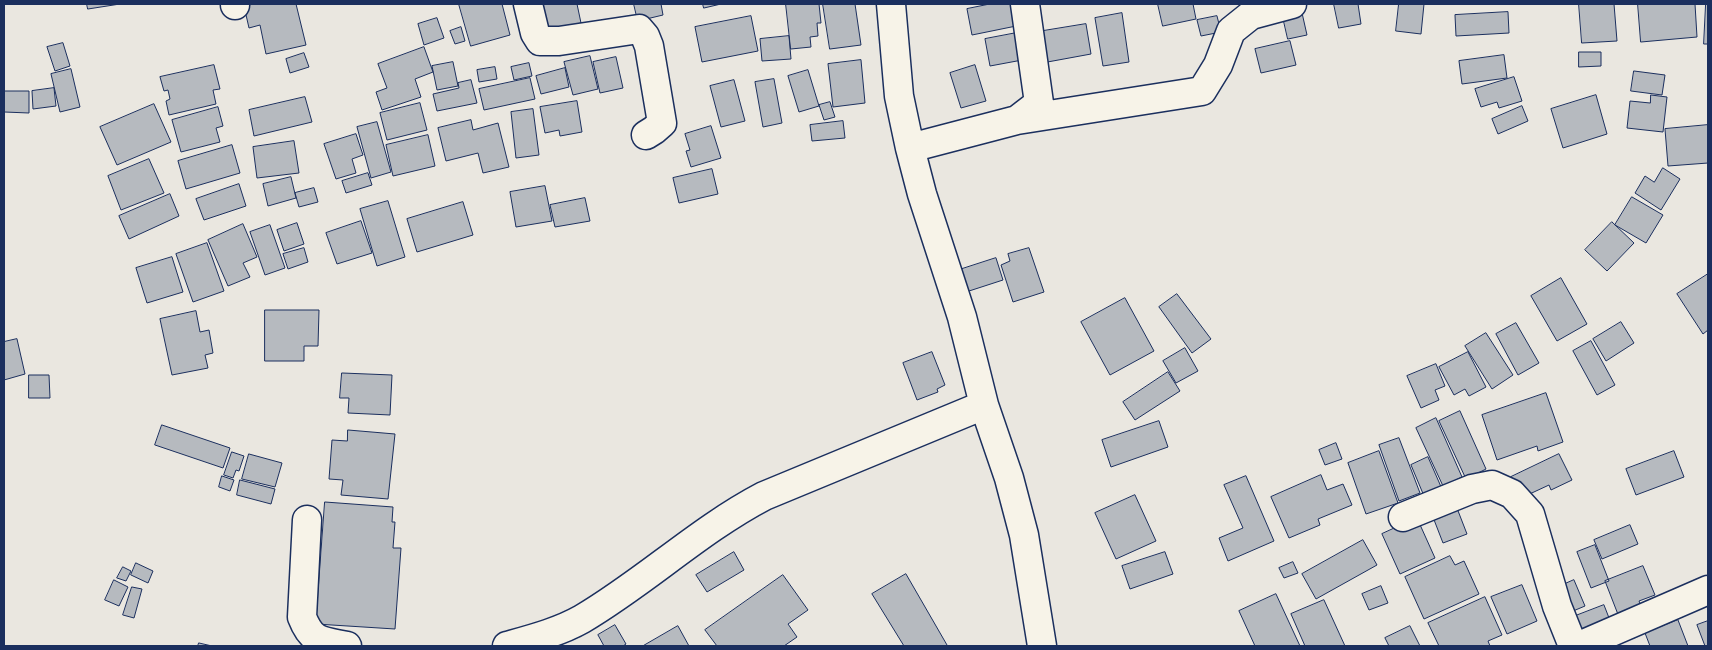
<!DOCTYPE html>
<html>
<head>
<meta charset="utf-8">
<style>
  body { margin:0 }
  #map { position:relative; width:1712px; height:650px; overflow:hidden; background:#eae7e0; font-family:"Balsamiq Sans",sans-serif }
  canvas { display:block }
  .frame { position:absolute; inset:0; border:5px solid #1b2f5e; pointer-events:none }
</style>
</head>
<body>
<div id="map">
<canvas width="1712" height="650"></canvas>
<div class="frame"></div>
</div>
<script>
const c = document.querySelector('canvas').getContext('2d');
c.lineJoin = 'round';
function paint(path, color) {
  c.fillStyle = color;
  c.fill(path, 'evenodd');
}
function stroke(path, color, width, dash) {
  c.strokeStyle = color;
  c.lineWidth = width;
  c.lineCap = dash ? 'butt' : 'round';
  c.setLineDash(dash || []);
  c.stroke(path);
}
const building = new Path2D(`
  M87 4H120L88 9Z
  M255 4H296L306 45 266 54 260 25 249 28 244 6Z
  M459 4H502L510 35 471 46Z
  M546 4H577L581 23 542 32 536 6Z
  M634 4H661L663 15 638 21Z
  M703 4H721L704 8Z
  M786 4H819L821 23H817L818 36 810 37 811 47 791 49Z
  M823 4H855L861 45 830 49Z
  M990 4H1022L1026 24 972 35 967 9Z
  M1158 4H1193L1196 19 1163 26Z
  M1280 4H1300L1307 35 1288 39Z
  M1334 4H1358L1361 24 1339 28Z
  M1399 4H1424L1421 34 1396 31Z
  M1579 4H1614L1617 41 1582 43Z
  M1638 4H1695L1697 37 1641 42Z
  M1706 4H1708V44H1704Z
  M1508 12 1509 33 1456 36 1455 15Z
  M1122 13 1129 62 1103 66 1095 18Z
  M751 16 758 51 702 62 695 27Z
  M1217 16 1221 32 1201 36 1197 20Z
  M437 18 444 38 424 45 418 24Z
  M1086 24 1091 54 1042 63 1037 32Z
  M461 27 465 41 455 44 450 31Z
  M1027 31 1033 58 990 66 985 39Z
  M789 36 791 59 762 61 760 39Z
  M1290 41 1296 65 1261 73 1255 49Z
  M63 43 70 66 55 71 47 47Z
  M424 47 433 72 415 79 421 97 382 110 376 92 387 88 378 64Z
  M1579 52H1601V66L1579 67Z
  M304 53 309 67 290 73 286 59Z
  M1504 55 1507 78 1462 84 1459 61Z
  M590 56 598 89 573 95 564 62Z
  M616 57 623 88 600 93 593 62Z
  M861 60 865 103 833 107 828 64Z
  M453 62 458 86 437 90 432 66Z
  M529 63 532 76 514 80 511 67Z
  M214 65 220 89 213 90 216 104 169 115 166 101 170 99 168 90 164 91 160 77Z
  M975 65 986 101 961 108 950 73Z
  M495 67 497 79 479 82 477 70Z
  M565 68 569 87 541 94 536 76Z
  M71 69 80 107 60 112 51 74Z
  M808 70 819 106 799 112 788 76Z
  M1634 71 1665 75 1662 95 1631 91Z
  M1514 77 1522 101 1499 108 1497 102 1481 107 1475 89Z
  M530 78 535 99 484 110 479 89Z
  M774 79 782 123 763 127 755 82Z
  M471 80 477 103 437 111 433 94 459 88 458 83Z
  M734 80 745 121 721 127 710 86Z
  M54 88 56 106 33 109 32 91Z
  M4 91H29V113L4 112Z
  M1596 95 1607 134 1563 148 1551 109Z
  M1651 95 1667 97 1663 132 1627 128 1630 101 1650 103Z
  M305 97 312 122 254 136 249 110Z
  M577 101 582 132 560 136 559 130 545 133 540 107Z
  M830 102 835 117 824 120 819 105Z
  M420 103 427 130 387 140 380 113Z
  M154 104 171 142 117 165 100 127Z
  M1522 106 1528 121 1498 134 1492 119Z
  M218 107 223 126 216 128 220 142 181 152 172 120Z
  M533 109 539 155 516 158 511 112Z
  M471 120 473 130 498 123 509 167 483 173 478 153 446 161 438 128Z
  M843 121 845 138 812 141 810 125Z
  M377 122 391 172 371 178 357 127Z
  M1708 125V163L1668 166 1665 129Z
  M711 126 721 158 691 167 686 151 690 150 685 134Z
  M356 134 363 155 352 159 356 173 336 179 324 144Z
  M428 135 435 166 393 176 386 145Z
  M294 141 299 173 257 178 253 147Z
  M232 145 240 173 186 189 178 161Z
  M149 159 164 193 121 210 108 176Z
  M1663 168 1680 179 1661 210 1635 193 1645 176 1654 182Z
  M712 169 718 194 679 203 673 178Z
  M368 173 372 185 346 193 342 181Z
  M291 177 296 198 268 206 263 184Z
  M239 184 246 206 204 220 196 199Z
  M545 186 552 221 516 227 510 192Z
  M314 188 318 202 299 207 295 193Z
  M170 194 179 216 129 239 119 216Z
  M1632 197 1663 215 1646 243 1615 225Z
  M585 198 590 221 555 227 550 205Z
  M388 201 405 257 377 266 360 209Z
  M463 202 473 235 417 252 407 219Z
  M361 221 372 253 337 264 326 233Z
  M1612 222 1634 243 1607 271 1585 250Z
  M297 223 304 244 284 251 277 230Z
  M243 224 257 257 243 263 250 277 228 286 208 240Z
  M270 225 285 268 265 275 250 232Z
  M207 243 224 291 193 302 176 254Z
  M304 248 308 262 288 269 283 254Z
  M1029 248 1044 292 1013 302 1001 265 1010 261 1008 254Z
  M172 257 183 292 147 303 136 268Z
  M996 258 1003 280 966 292 959 270Z
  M1708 274V330L1703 334 1677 294Z
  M1561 278 1587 324 1557 341 1531 296Z
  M1177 294 1211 339 1192 353 1159 307Z
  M1125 298 1154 351 1110 375 1081 322Z
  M265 310H319L318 346H304V361H265Z
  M196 311 200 332 209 330 213 353 205 355 208 368 172 375 160 319Z
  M1621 322 1634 343 1606 361 1593 339Z
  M1516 323 1539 363 1518 375 1496 334Z
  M1486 333 1513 375 1492 389 1465 346Z
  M17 339 25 374 4 380V342Z
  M1591 341 1615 385 1597 395 1573 351Z
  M1185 348 1198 371 1176 383 1163 361Z
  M932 352 945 385 937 389 938 392 917 400 903 363Z
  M1468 352 1486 387 1469 396 1465 389 1454 395 1439 367Z
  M1436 364 1445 386 1435 390 1439 400 1421 408 1407 376Z
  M1168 372 1180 391 1135 420 1123 402Z
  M342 373 392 375 390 415 348 413 349 398H340Z
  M29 375H49L50 398H29Z
  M1546 393 1563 442 1538 451 1537 446 1497 460 1482 415Z
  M1460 411 1486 469 1466 479 1439 421Z
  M1436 418 1462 477 1443 486 1416 428Z
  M1159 421 1168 447 1111 467 1102 440Z
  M162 425 230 448 223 468 155 445Z
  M348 430 395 434 388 499 341 495 343 480 329 479 332 440 347 441Z
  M1399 438 1420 493 1399 501 1379 445Z
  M1336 443 1342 459 1325 465 1319 450Z
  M1379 451 1398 503 1366 514 1348 463Z
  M1674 451 1684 477 1636 495 1626 469Z
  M232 452 244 456 239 471 236 470 233 478 224 475Z
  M249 454 282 463 275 487 242 479Z
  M1559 454 1572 480 1551 490 1549 485 1521 498 1511 477Z
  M1428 457 1442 489 1424 496 1411 465Z
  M1321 475 1327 490 1343 484 1352 505 1318 519 1320 525 1289 538 1271 497Z
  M222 476 234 480 230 491 219 487Z
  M1246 476 1274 541 1228 561 1219 538 1243 528 1224 485Z
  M240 480 275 489 271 504 237 495Z
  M1135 495 1156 541 1116 559 1095 513Z
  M325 502 393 507 392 522H395L393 548H401L395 629 316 624Z
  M1455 503 1467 534 1443 543 1431 512Z
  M1417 518 1435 558 1400 574 1382 534Z
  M1630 525 1638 544 1602 559 1594 540Z
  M1363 540 1377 565 1316 599 1302 574Z
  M1595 545 1609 581 1591 588 1577 552Z
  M734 552 744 570 707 592 696 575Z
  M1165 552 1173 574 1130 589 1122 566Z
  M1450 556 1455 565 1464 561 1479 594 1424 619 1405 577Z
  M1293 562 1298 573 1284 578 1279 568Z
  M136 563 153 571 148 583 131 575Z
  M1643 566 1655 595 1639 601 1642 608 1619 617 1605 581Z
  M123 567 131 571 126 581 117 578Z
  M906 574 947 645 946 646H904L872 594Z
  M783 575 808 610 788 624 797 637 784 646H717L705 630Z
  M114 580 128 587 119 606 105 600Z
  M1574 580 1585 606 1566 614 1556 588Z
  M1522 585 1537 621 1507 634 1491 597Z
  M1381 586 1388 603 1369 610 1362 594Z
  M132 587 142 589 134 618 123 615Z
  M1276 594 1300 646H1255L1239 611Z
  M1485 597 1502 635 1488 641 1490 646H1439L1428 623Z
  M1324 600 1345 646H1305L1291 614Z
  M1604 605 1611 623 1571 637 1565 620Z
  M1678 620 1688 646H1650L1645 633Z
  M1708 621V646H1705L1697 625Z
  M615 625 626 644 623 646H604L598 635Z
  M678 626 689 646H643Z
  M1410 626 1420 646H1389L1385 638Z
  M199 643 212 646H198Z`);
paint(building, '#b6babf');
stroke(building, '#1b2f5e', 1);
const minor = new Path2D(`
  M235 4V5
  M528 4 535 33 540 41H559L639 29 645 36 649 46 662 123 654 130 646 135
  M891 4 899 96 910 148 922 194 962 317 984 405 1009 478 1024 535 1042 646
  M1017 120 1202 91 1218 65 1231 31 1251 15 1292 4
  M910 148 1017 120 1039 103 1025 4
  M1403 517 1472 489 1492 485 1512 494 1530 514 1557 606 1573 646
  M307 520 302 617C312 643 322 641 347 646
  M507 646C532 639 559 632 582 619 645 582 699 530 764 496L984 405
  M1579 646 1708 590`);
stroke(minor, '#1b2f5e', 31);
stroke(minor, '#f7f3e8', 28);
</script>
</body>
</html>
